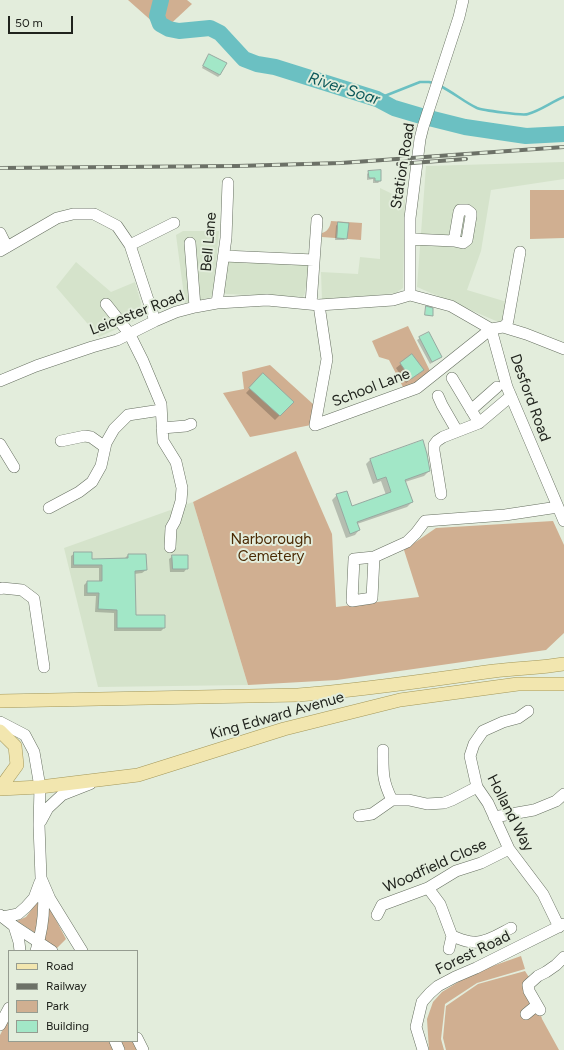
<!DOCTYPE html>
<html>
<head>
<meta charset="utf-8">
<style>
  body { margin:0 }
  #map { position:relative; width:564px; height:1050px; overflow:hidden; background:#e3eddc; font-family:Figtree,sans-serif }
  canvas { display:block }
  .legend { position:absolute; left:8px; top:950px; width:130px; height:92px; box-sizing:border-box; background:#e3eddc; border:1px solid #959c90; margin:0; padding:5px 7px; list-style:none; font-size:12px; color:#20231d }
  .legend li { display:flex; align-items:center; gap:8px; height:20px }
  .legend b { width:20px; border:1px solid #959c90 }
  .scale { position:absolute; left:8px; top:16px; width:65px; height:18px; box-sizing:border-box; border:2px solid #20231d; border-top:0; padding-left:5px; font-size:12px; line-height:14px; white-space:nowrap; color:#20231d; -webkit-text-stroke:3px #e3eddc; paint-order:stroke }
</style>
</head>
<body>
<div id="map">
<canvas width="564" height="1050"></canvas>
<ul class="legend">
<li><b style="height:5px;background:#f2e6af"></b>Road</li>
<li><b style="height:5px;background:#6c7167"></b>Railway</li>
<li><b style="height:11px;background:#d0af91"></b>Park</li>
<li><b style="height:11px;background:#a2e7c7"></b>Building</li>
</ul>
<div class="scale">50 m</div>
</div>
<script>
const c = document.querySelector('canvas').getContext('2d');
c.lineJoin = 'round';
function paint(path, color) {
  c.fillStyle = color;
  c.fill(path, 'evenodd');
}
function stroke(path, color, width, dash) {
  c.strokeStyle = color;
  c.lineWidth = width;
  c.lineCap = dash ? 'butt' : 'round';
  c.setLineDash(dash || []);
  c.stroke(path);
}
function write(font, color, halo, rows, align = 'center') {
  c.font = font + ' Figtree,sans-serif';
  c.lineWidth = 4;
  c.setLineDash([]);
  c.textBaseline = 'middle';
  c.strokeStyle = halo;
  c.fillStyle = color;
  for (const [text, x, y, turn = 0] of rows) {
    c.save();
    c.translate(x, y);
    c.rotate((+turn || 0) * Math.PI / 180);
    c.textAlign = isNaN(turn) ? turn : align;
    if (halo) c.strokeText(text, 0, 0);
    c.fillText(text, 0, 0);
    c.restore();
  }
}
paint(new Path2D(`
  M564 162V179L491 190 481 251 467 290 507 302 503 324 417 287 426 166Z
  M380 188 405 200 403 288 396 293 322 301 321 272 358 274 360 257 380 259Z
  M183 231H219L213 297 185 303 176 235Z
  M228 253 308 257V272L305 293 303 297 226 294 223 291Z
  M76 262 111 292 135 282 141 303 140 310 134 321 99 337 56 287Z
  M193 502 248 685 98 687 64 548Z`), '#d5e3cb');
paint(new Path2D(`
  M128 0H187L192 4 163 31Z
  M530 190H564V238L530 239Z
  M331 221 362 223 361 240 322 237V233C328 231 330 227 331 221Z
  M408 326 431 373 405 391 389 360 379 357 372 341Z
  M270 365 313 404V419L311 425 250 437 223 393 244 389 242 372Z
  M296 451 332 534 336 607 419 597 404 550 436 528 553 521 564 545V633L546 650 337 680 248 685 193 502Z
  M38 901 37 934 17 921 26 917Z
  M46 901 66 939 57 948 41 939Z
  M521 956 525 969 477 983 445 1004 441 1039 444 1050H429L427 1019 433 1002 442 992 473 973Z
  M525 971 532 982 542 1019 559 1050H446L443 1038 446 1006 478 984Z
  M9 1018V1041H111L115 1050H0V1035Z
  M120 1041H133L137 1050H124Z`), '#d0af91');
paint(new Path2D(`
  M207 57 220 75 218 77 202 68Z
  M369 172 380 181 378 183H373V179L367 180V174Z
  M338 223 346 238 344 240H335L336 226Z
  M428 333 441 357 430 364 417 340Z
  M412 355 423 370 406 383 396 368Z
  M259 379 293 402 275 420 246 393Z
  M370 460 429 471 424 476 405 482 412 502 407 507 357 524 359 530 355 535 346 538 332 500 337 495 352 507 386 495 381 481 373 484 366 464Z
  M75 553 91 560 125 558 128 555H145L146 570 142 573 134 574 135 616 164 628 161 631H114V613L95 612 96 596H84V585L87 582H99V568H71V556Z
  M173 556 187 568 184 572H170L169 559Z`), '#0003');
stroke(new Path2D(`
  M440 86C453 92 464 102 477 108 482 110 523 116 528 114 542 110 551 102 564 97
  M377 99 420 82H429L433 83`), '#6bc0c2', 2.5);
stroke(new Path2D(`
  M161 0 157 16 160 24 169 29 179 31 210 28 220 33 244 59 257 64 275 67 377 99 394 108 421 116 465 127 526 136 564 134`), '#6bc0c2', 16);
const building = new Path2D(`
  M209 54 227 63 220 75 203 66Z
  M381 170V181H375V178H369L368 171Z
  M338 222 349 223 347 239 337 238Z
  M426 306 433 308V316L425 315Z
  M429 332 442 357 432 362 419 337Z
  M412 354 424 370 411 379 400 363Z
  M263 373 294 402 280 416 249 388Z
  M423 440 427 454 430 471 405 480 413 502 357 522 360 530 350 534 336 494 347 491 352 506 391 492 386 477 377 480 370 459Z
  M74 552H92V559L128 558V554H146L147 570 135 571 136 615H165V628H117V610L98 609 99 593H87V581H102V565H74Z
  M172 555H188V569H173Z`);
paint(building, '#a2e7c7');
stroke(building, '#96a9a0', 1);
const minor = new Path2D(`
  M0 233 7 247
  M410 239 454 241 463 243 467 240 471 216V213L467 210H460L459 212 454 241
  M190 243 195 307
  M130 245 174 223
  M0 251 57 218 73 214H94L117 226 130 245 155 321
  M224 256 314 260
  M410 295V218L420 139 423 127 459 17 463 0
  M410 295 451 306 491 329 503 327 526 334 564 349
  M217 303 226 238 228 183
  M106 304 129 333 143 361 161 404 163 441 176 462 182 488 181 501 175 521 171 528 170 547
  M311 304 317 220
  M503 327 507 324 508 320 520 252
  M491 329 507 387 564 521
  M452 378 479 423
  M0 381 36 366 92 347 117 340 155 321 176 312 195 307 217 303 267 300 319 305 393 300 410 295
  M438 396 442 405 457 431
  M471 410 497 387
  M315 425 417 388 491 329
  M315 425 327 359 319 305
  M162 428 186 426 191 424
  M61 441 85 436 91 437 105 447
  M0 444 14 467
  M441 494 434 451V445L437 441 443 437 479 423 511 396
  M49 508 79 492 92 482 101 466 106 443 114 429 128 415 161 410
  M374 557 372 598 352 601 354 559 374 557 407 542 416 533 425 521 505 515 558 507
  M0 589 2 588 22 590 34 599 44 667
  M528 711 518 718 503 722 483 731 474 744 470 756 477 787 488 803 509 849 543 894 559 927
  M0 722 25 735 34 752 40 787 39 825 41 878 50 899 82 951
  M383 750C383 772 382 780 392 800
  M359 816 372 814 392 800H409L427 804 444 803 452 800 477 787
  M494 817 534 810 556 801 564 794
  M41 821 48 808 62 795 90 784
  M428 888 440 904 452 936 449 949
  M0 915 14 926 52 951
  M377 915 382 905 428 888 456 871 481 863 509 849
  M3 917 18 914 26 907 34 898 40 882
  M14 926 19 942 20 951
  M452 936C458 938 466 942 473 942 485 944 501 933 511 928
  M36 951C42 932 45 910 43 890
  M540 1010 529 991 528 985 538 976 546 972 556 965 564 957
  M526 1014 537 1005
  M0 1025 9 1008
  M137 1038 143 1050
  M115 1041 119 1050
  M423 1050 416 1027 422 1002 430 993 438 986 455 977 476 968 564 924`);
const major = new Path2D(`
  M0 701 298 695C364 690 429 680 494 671 517 668 541 668 564 664
  M0 731 15 746 17 765 4 783 0 784
  M0 789 40 787 138 775 284 729 400 700 518 684H564`);
stroke(minor, '#666f60', 12);
stroke(major, '#a39759', 14);
stroke(minor, '#fff', 11);
stroke(major, '#f2e6af', 13);
const rail = new Path2D(`
  M398 164 466 159
  M0 168 237 166 341 163 564 147`);
stroke(rail, '#6c7167', 4);
stroke(rail, '#e3eddc', 2.5, [8]);
write('15px', '#20231d', '#e3eddc', [
  ["Station Road",403,166,-81],
  ["Bell Lane",209,242,-85],
  ["Leicester Road",137,313,-21],
  ["School Lane",371,388,-21],
  ["Desford Road",530,398,70],
  ["King Edward Avenue",277,716,-16],
  ["Holland Way",510,813,63],
  ["Woodfield Close",435,866,-24],
  ["Forest Road",473,953,-26]
]);
write('15px', '#4a2a04', '#e3eddc', [
  ["Narborough",271,540],
  ["Cemetery",271,557]
]);
write('italic 16px', '#0c585a', '#e3eddc', [
  ["River Soar",344,89,18]
]);
</script>
</body>
</html>
